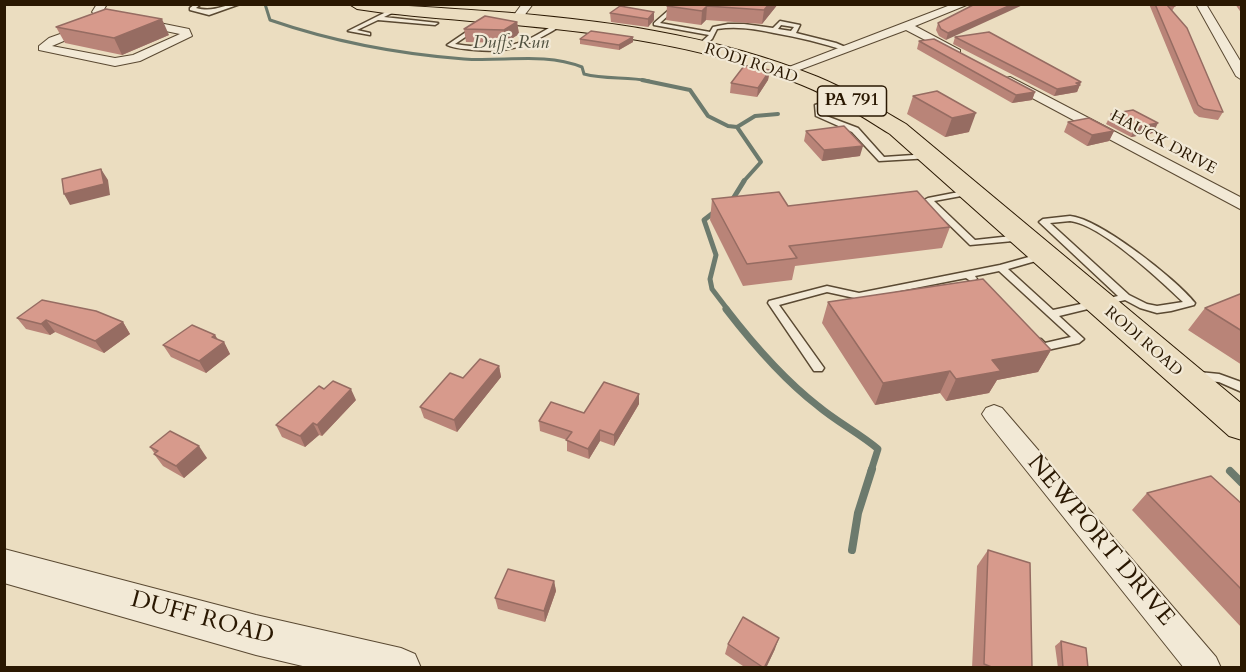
<!DOCTYPE html>
<html>
<head>
<meta charset="utf-8">
<style>
  body { margin:0 }
  #map { position:relative; width:1246px; height:672px; overflow:hidden; background:#ebddc0; font-family:Cardo,serif }
  canvas { display:block }
  .frame { position:absolute; inset:0; border:6px solid #2a1802; pointer-events:none }
</style>
</head>
<body>
<div id="map">
<canvas width="1246" height="672"></canvas>
<div class="frame"></div>
</div>
<script>
const c = document.querySelector('canvas').getContext('2d');
c.lineJoin = 'round';
function stroke(path, color, width, dash) {
  c.strokeStyle = color;
  c.lineWidth = width;
  c.lineCap = dash ? 'butt' : 'round';
  c.setLineDash(dash || []);
  c.stroke(path);
}
function paint(path, color) {
  c.fillStyle = color;
  c.fill(path, 'evenodd');
}
function write(font, color, halo, rows, align = 'center') {
  c.font = font + ' Cardo,serif';
  c.lineWidth = 4.5;
  c.setLineDash([]);
  c.textBaseline = 'middle';
  c.strokeStyle = halo;
  c.fillStyle = color;
  for (const [text, x, y, turn = 0] of rows) {
    c.save();
    c.translate(x, y);
    c.rotate((+turn || 0) * Math.PI / 180);
    c.textAlign = isNaN(turn) ? turn : align;
    if (halo) c.strokeText(text, 0, 0);
    c.fillText(text, 0, 0);
    c.restore();
  }
}
stroke(new Path2D(`
  M265 4 270 20C331 41 399 54 464 59 504 62 544 52 582 67L584 74C606 80 627 76 649 81`), '#6c7a6d', 3);
stroke(new Path2D(`
  M642 80 690 90 708 116 728 126 737 127 755 116 778 114
  M737 127 761 162 743 182`), '#6c7a6d', 4);
stroke(new Path2D(`
  M731 202 744 181
  M717 210 704 220 716 255 710 279 712 289 728 310`), '#6c7a6d', 5);
stroke(new Path2D(`
  M726 309C753 344 783 379 818 406 837 422 859 433 878 449L871 471`), '#6c7a6d', 7);
stroke(new Path2D(`
  M1230 471 1242 483
  M852 550 858 513 872 469`), '#6c7a6d', 8);
const service = new Path2D(`
  M195 4H201L196 8C215 13 222 4 240 4L209 15 190 10V8Z
  M394 8 396 11 384 17 438 23 435 25 378 20 357 30 370 33V35L348 31Z
  M671 8 673 11 660 23 710 32 713 27 728 24H744L773 28 780 21 800 25 796 33 836 43 850 49 847 51C822 43 798 37 774 33 755 29 737 26 717 29L712 39 699 49 697 48V46L709 35 654 25V23ZM781 25 794 27 791 31 778 29Z
  M562 21 564 24C534 43 511 54 475 50 466 49 455 49 447 45L475 26 478 28 477 29 455 44C481 48 505 50 529 39 540 34 551 26 562 21Z
  M843 96 848 97 821 107V114L858 128 884 157 928 154H931V158L879 161 852 132 816 116 815 105Z
  M969 190H972V194L934 201 975 240 1021 235 1025 238 1024 240 970 245 924 200 928 198Z
  M1070 216C1100 219 1176 279 1195 303L1194 305 1171 311 1157 313 1140 308 1125 300 1059 316 1084 339 1079 343 1043 351 1039 350 1032 342 1033 339H1041L1045 343 1071 337 999 271 975 276 977 279 972 282 966 278 859 299 827 292 779 305 824 368 822 371H814L768 303 769 301 827 286 859 293 1000 265 1043 253 1048 256 1046 258 1008 269 1053 310 1118 296 1039 222 1043 219ZM1070 221C1100 224 1160 280 1183 302L1157 306 1147 304 1129 295 1050 223Z
  M1199 372 1219 374 1241 382 1242 392 1219 382 1193 380 1189 379 1187 376 1189 373Z`);
const minor = new Path2D(`
  M97 4H107L103 11 105 12 189 29 192 36 140 61 115 66 39 50V46L49 38 88 24 93 27 92 29 52 46 115 58 133 55 180 34 98 17 92 12Z
  M522 4H533L520 21H512L511 19Z
  M953 4H969L915 26 960 50V54H952L906 30 786 75 782 76 776 72Z
  M1196 4H1206L1242 64V80L1236 76Z
  M1010 77 1242 198V210L1006 84V78Z
  M994 405 1002 408 1216 657 1221 668H1184L986 420 982 414 986 408Z`);
const tertiary = new Path2D(`
  M4 549 256 615 401 648 415 654 421 668H311L256 655 4 583Z`);
const primary = new Path2D(`
  M349 4C395 4 440 8 485 11 598 19 713 34 818 77 849 90 877 107 906 124L1242 404V440L1229 436 890 134C861 116 834 98 802 85 669 30 527 28 385 13L357 9Z`);
stroke(service, '#5a4932', 3);
stroke(minor, '#5a4932', 2);
stroke(tertiary, '#5a4932', 2);
stroke(primary, '#2a1802', 2);
paint(service, '#f2e9d6');
paint(minor, '#f2e9d6');
paint(tertiary, '#f2e9d6');
paint(primary, '#ebddc0');
paint(new Path2D(`
  M778 4 762 24 706 20 701 25 666 20 667 6Z
  M975 4 946 40 939 36 936 30 938 23Z
  M1149 4H1174L1175 6 1172 11 1223 112 1218 120 1199 117 1194 113Z
  M1235 4H1242V14Z
  M654 12V20L648 27 611 22 610 13Z
  M517 22 519 34 505 43 466 42 464 29Z
  M56 27 169 35 122 55 65 43Z
  M633 37V42L619 50 580 44V39Z
  M955 37 1081 82 1077 92 1054 96 953 44Z
  M919 41 1035 92 1032 100 1012 103 917 49Z
  M770 70 768 80 757 97 730 93 731 83Z
  M937 91 969 132 945 137 907 114 913 96Z
  M1111 114 1153 133 1131 137 1106 124Z
  M1068 122 1114 131 1109 141 1087 146 1064 132Z
  M806 131 860 156 822 161 804 141Z
  M712 199 788 206 950 227 942 248 795 266 792 280 743 286 710 220Z
  M1242 295V365L1188 330 1205 308Z
  M828 302 1051 350 1038 372 997 380 989 393 946 401 940 393 875 405 822 323Z
  M17 318 123 322 130 334 104 353 55 332 50 335 26 329Z
  M215 335 218 340 224 342 230 354 206 373 171 357 163 345Z
  M499 366 501 377 457 432 424 418 420 407Z
  M639 394V404L614 446 600 441 589 459 567 451V440L540 431 539 421 584 413Z
  M356 400 322 436 319 435 305 447 282 437 276 425Z
  M150 447 207 458 184 478 163 466 154 454H155Z
  M1147 493 1242 504 1241 627 1132 510Z
  M988 550 1032 668H972L977 566Z
  M554 581 556 591 545 622 498 609 495 598Z
  M1061 641 1088 668H1058L1055 646Z
  M728 644 775 649 766 668H746L725 654Z`), '#b98478');
paint(new Path2D(`
  M769 4H778L762 24 764 10Z
  M1013 4H1025L946 40 948 33Z
  M707 6 706 20 701 25 702 11Z
  M654 12V20L648 27V19Z
  M162 19 169 35 122 55 114 38Z
  M517 22 519 34 505 43 504 30Z
  M633 37V42L619 50V45Z
  M770 70 768 80 757 97 758 88Z
  M1081 82 1077 92 1054 96 1057 89Z
  M1035 92 1032 100 1012 103 1016 95Z
  M976 113 969 132 945 137 952 118Z
  M1158 123 1153 133 1131 137 1136 127Z
  M1114 131 1109 141 1087 146 1092 135Z
  M863 146 860 156 822 161 824 150Z
  M101 169 108 180 110 195 70 205 64 194Z
  M46 320 55 332 50 335 41 324Z
  M123 322 130 334 104 353 95 341Z
  M215 335 221 345 224 342 230 354 206 373 199 361 212 337Z
  M1051 350 1038 372 997 380 989 393 946 401 956 379 992 360Z
  M499 366 501 377 457 432 454 420Z
  M950 371 940 393 875 405 883 383Z
  M351 389 356 400 322 436 317 425Z
  M639 394V404L614 446V435Z
  M313 423 319 435 305 447 300 436Z
  M600 430V441L589 459 588 449Z
  M199 446 207 458 184 478 176 466Z
  M554 581 556 591 545 622 544 611Z
  M779 638 775 649 766 668H764Z`), '#966c62');
const building = new Path2D(`
  M669 4H769L764 10 707 6 702 11 667 6Z
  M975 4H1013L948 33 941 29 938 23Z
  M1155 4H1174L1175 6 1167 5 1187 28 1223 112 1204 109 1198 105Z
  M620 6 654 12 648 19 610 13Z
  M106 9 162 19 114 38 56 27Z
  M485 16 517 22 504 30 464 29Z
  M591 31 633 37 619 45 580 39Z
  M989 32 1081 82 1076 83 1080 85 1057 89 955 37Z
  M934 39 1035 92 1016 95 919 41Z
  M744 66 770 70 758 88 731 83Z
  M937 91 976 113 952 118 913 96Z
  M1133 110 1158 123 1136 127 1111 114Z
  M1089 118 1114 131 1092 135 1068 122Z
  M844 126 863 146 824 150 806 131Z
  M101 169 104 184 64 194 62 179Z
  M917 191 950 227 789 246 797 258 747 264 712 199 779 192 788 206Z
  M983 279 1051 350 992 360 1001 371 956 379 950 371 883 383 828 302Z
  M1240 294 1242 295V331L1205 308Z
  M42 300 96 311 123 322 95 341 46 320 41 324 17 318Z
  M192 325 215 335 212 337 224 342 199 361 163 345Z
  M480 359 499 366 454 420 420 407 450 373 463 378Z
  M333 381 351 389 317 425 313 423 300 436 276 425 319 386 324 389Z
  M604 382 639 394 614 435 600 430 588 449 566 440 572 432 539 421 551 402 584 413Z
  M170 431 199 446 176 466 154 454 158 451 150 447Z
  M1211 476 1242 504V590L1147 493Z
  M988 550 1030 563 1032 668H994L984 664Z
  M508 569 554 581 544 611 495 598Z
  M743 617 779 638 764 668 728 644Z
  M1061 641 1086 648 1088 668H1063Z`);
paint(building, '#d79a8c');
stroke(building, '#966c62', 1.5);
write('16px', '#2a1802', '#f2e9d6', [
  ["RODI ROAD",751,64,18],
  ["HAUCK DRIVE",1163,143,28],
  ["RODI ROAD",1143,342,41]
]);
write('italic 18px', '#505140', '#f2e9d6', [
  ["Duffs Run",511,44]
]);
for (const [x, y, w] of [
  [852,101,69]
]) {
  const box = new Path2D();
  box.roundRect(x - w / 2, y - 15, w, 30, 4.5);
  c.fillStyle = '#f2e9d6';
  c.fill(box);
  stroke(box, '#2a1802', 1.5);
}
write('bold 18px', '#2a1802', null, [
  ["PA 791",852,101]
]);
write('24px', '#2a1802', '#f2e9d6', [
  ["NEWPORT DRIVE",1100,541,50],
  ["DUFF ROAD",202,619,15]
]);
</script>
</body>
</html>
